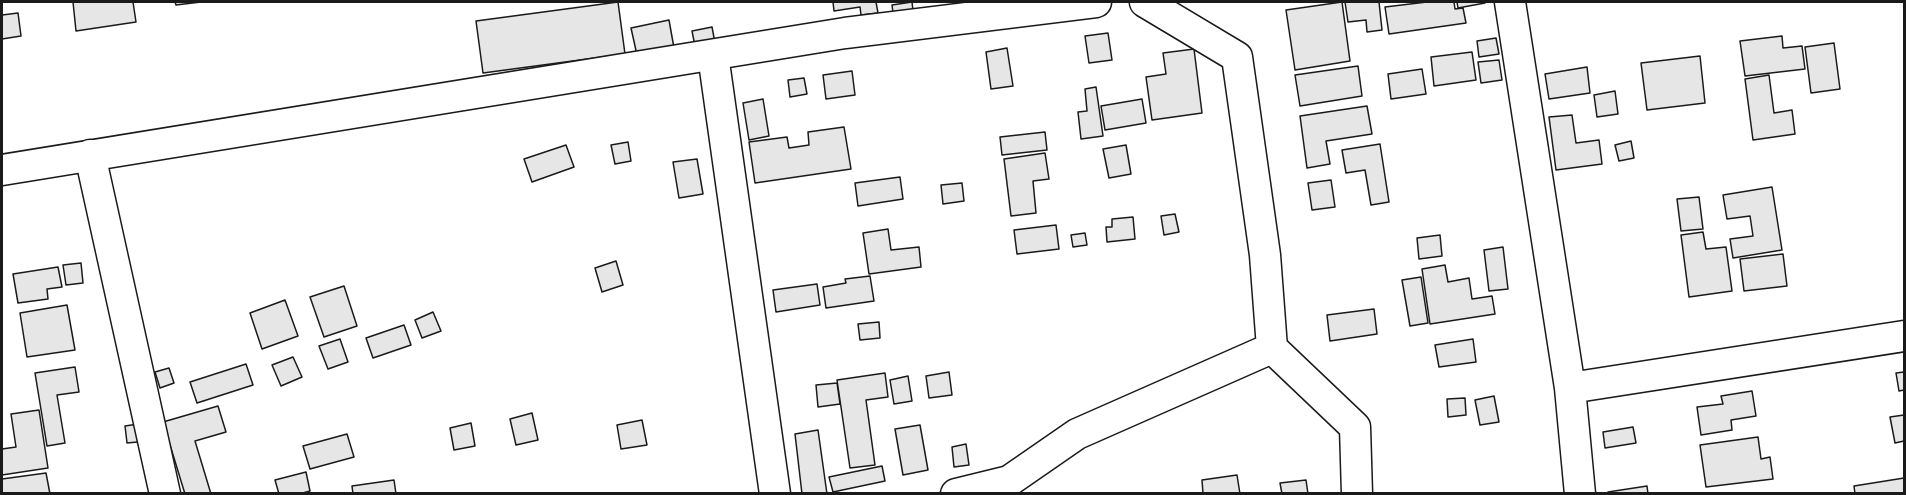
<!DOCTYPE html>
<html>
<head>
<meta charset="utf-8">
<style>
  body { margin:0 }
  #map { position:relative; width:1906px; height:495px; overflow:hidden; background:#fff; font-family:Inter,sans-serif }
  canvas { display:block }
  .frame { position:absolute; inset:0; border:3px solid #1a1a1a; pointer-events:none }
</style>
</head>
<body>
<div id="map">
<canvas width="1906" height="495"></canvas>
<div class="frame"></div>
</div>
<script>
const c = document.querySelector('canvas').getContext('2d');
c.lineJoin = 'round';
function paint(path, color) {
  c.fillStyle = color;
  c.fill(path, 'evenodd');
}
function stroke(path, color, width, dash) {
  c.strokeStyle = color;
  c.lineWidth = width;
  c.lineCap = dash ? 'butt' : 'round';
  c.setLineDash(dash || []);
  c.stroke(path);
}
const building = new Path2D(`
  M73 2H133L136 22 76 31Z
  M175 2H201L176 5Z
  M618 2 625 54 483 73 476 21Z
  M833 2H876L878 13 861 15 860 7 834 11Z
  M912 2 914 19 894 21 892 5Z
  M1342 2 1350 61 1295 70 1286 10Z
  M1345 2H1379L1382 30 1367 32 1366 20 1348 22Z
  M1427 2H1454L1455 9 1463 8 1466 23 1389 34 1385 7Z
  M1457 2H1485V3L1458 8Z
  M18 13 21 36 2 39V15Z
  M669 20 674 48 637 55 631 28Z
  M712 27 715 43 695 46 692 31Z
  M1108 33 1112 60 1089 63 1085 36Z
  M1782 36 1783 48 1802 46 1805 69 1745 76 1740 41Z
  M1496 38 1499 54 1479 57 1477 41Z
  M1834 43 1840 89 1811 93 1805 47Z
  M1007 48 1013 86 991 89 986 52Z
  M1194 49 1202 113 1152 120 1146 77 1166 74 1163 53Z
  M1472 52 1476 80 1434 86 1431 57Z
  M1700 56 1705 103 1647 110 1641 63Z
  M1499 60 1502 80 1481 83 1478 62Z
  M1358 66 1362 96 1300 106 1295 75Z
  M1587 67 1590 93 1549 99 1545 74Z
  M1422 69 1426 94 1391 99 1388 74Z
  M852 71 855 95 826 99 823 75Z
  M1769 75 1774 113 1792 110 1795 134 1753 140 1745 79Z
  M804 78 807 94 790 97 788 80Z
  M1096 87 1103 136 1081 139 1078 112 1087 111 1085 89Z
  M1615 91 1618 114 1597 117 1594 95Z
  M763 99 769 136 749 140 743 103Z
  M1142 99 1146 123 1105 130 1101 106Z
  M1367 106 1372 134 1326 141 1330 164 1307 168 1300 116Z
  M1572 115 1576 143 1599 140 1602 164 1556 170 1549 117Z
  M844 127 851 169 755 183 749 142 787 137 789 148 809 145 808 132Z
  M1045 132 1047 150 1002 155 1000 137Z
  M1631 141 1634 158 1619 161 1615 145Z
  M628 142 631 161 615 164 611 145Z
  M1380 144 1389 202 1371 205 1365 170 1346 173 1342 150Z
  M566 145 574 167 532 182 524 159Z
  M1126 145 1131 174 1109 178 1103 149Z
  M1045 153 1049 179 1033 181 1036 213 1011 216 1004 159Z
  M697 159 703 194 679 198 673 162Z
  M900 177 903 199 858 206 855 183Z
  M1331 180 1335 207 1312 210 1308 183Z
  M962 183 964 201 943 204 941 185Z
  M1772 187 1782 250 1733 258 1730 239 1753 236 1750 216 1727 219 1723 195Z
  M1699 197 1703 229 1681 231 1677 199Z
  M1175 214 1179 232 1164 235 1161 216Z
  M1133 217 1135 239 1107 242 1106 227H1112V219Z
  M1056 225 1059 249 1017 254 1014 230Z
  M888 229 891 250 919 247 921 267 869 274 863 233Z
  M1703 232 1706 249 1726 247 1732 291 1689 297 1681 235Z
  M1085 233 1087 245 1073 247 1071 235Z
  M1440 235 1442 256 1419 259 1417 238Z
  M1503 247 1508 289 1489 291 1484 250Z
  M1783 254 1787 286 1744 291 1740 259Z
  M616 261 623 285 602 292 595 268Z
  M81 263 83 283 66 285 63 265Z
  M1445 265 1448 282 1469 278 1472 299 1492 296 1495 314 1430 324 1422 269Z
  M58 267 62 287 47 289 48 299 18 303 13 274Z
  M870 276 874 301 826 308 823 287 846 283 845 279Z
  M1421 277 1428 323 1410 326 1402 280Z
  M817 284 820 305 776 312 773 290Z
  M344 286 357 326 324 337 310 297Z
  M285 300 298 336 262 349 250 313Z
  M67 305 75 350 27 357 20 313Z
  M1374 309 1377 334 1330 341 1327 315Z
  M433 312 441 331 422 338 415 320Z
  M879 322 880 338 860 340 858 324Z
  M404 325 411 345 373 358 366 338Z
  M340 339 348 362 328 369 319 346Z
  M1473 339 1476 362 1439 367 1435 345Z
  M293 357 302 377 281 386 272 365Z
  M246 364 253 385 197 403 190 382Z
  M75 367 79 392 57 395 65 443 47 446 35 373Z
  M169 368 174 383 160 388 155 372Z
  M949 372 952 395 929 398 926 376Z
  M1904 372V390L1899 391 1896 373Z
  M885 373 888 397 866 400 875 465 850 468 837 380Z
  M908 376 912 401 894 404 890 380Z
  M837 383 840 404 818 407 816 385Z
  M1752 391 1756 416 1731 420 1732 430 1701 435 1697 407 1723 404 1721 396Z
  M1494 396 1499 422 1480 425 1475 400Z
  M1465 398 1466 415 1448 417 1447 399Z
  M218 406 226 432 195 441 211 494H185L163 422Z
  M39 410 48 468 2 475V449L16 447 11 414Z
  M532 413 538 440 516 445 510 419Z
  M1904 415V441L1895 443 1890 417Z
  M642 420 647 445 621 449 617 425Z
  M145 423 148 441 127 443 125 426Z
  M471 423 475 446 454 450 450 428Z
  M920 425 928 470 903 475 895 429Z
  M1633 427 1636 443 1605 448 1603 432Z
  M818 430 827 494H802L795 434Z
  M347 434 354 457 310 469 303 446Z
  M1758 437 1761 459 1770 457 1773 479 1706 487 1700 445Z
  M966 444 969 465 954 467 952 447Z
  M882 466 885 481 833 492 829 477Z
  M306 472 310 491 299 494H279L275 480Z
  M46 473 50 494H2V479Z
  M1237 475 1240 494H1203L1202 480Z
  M1904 478V494H1855L1854 486Z
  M394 480 396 494H353L352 486Z
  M1306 480 1308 494H1282L1280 483Z
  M1647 486 1648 494H1608V492Z`);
paint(building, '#e6e6e6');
stroke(building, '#1a1a1a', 1.5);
const minor = new Path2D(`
  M1510 2 1570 388 1580 494
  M713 55 775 494
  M90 155 165 494
  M2 170 845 33 1096 2
  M1272 348 1355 427 1357 494
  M1570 388 1904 336
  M956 494 1009 481 1077 434 1272 348 1265 255 1237 57 1145 2`);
stroke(minor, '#1a1a1a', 33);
stroke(minor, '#fff', 30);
</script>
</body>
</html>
